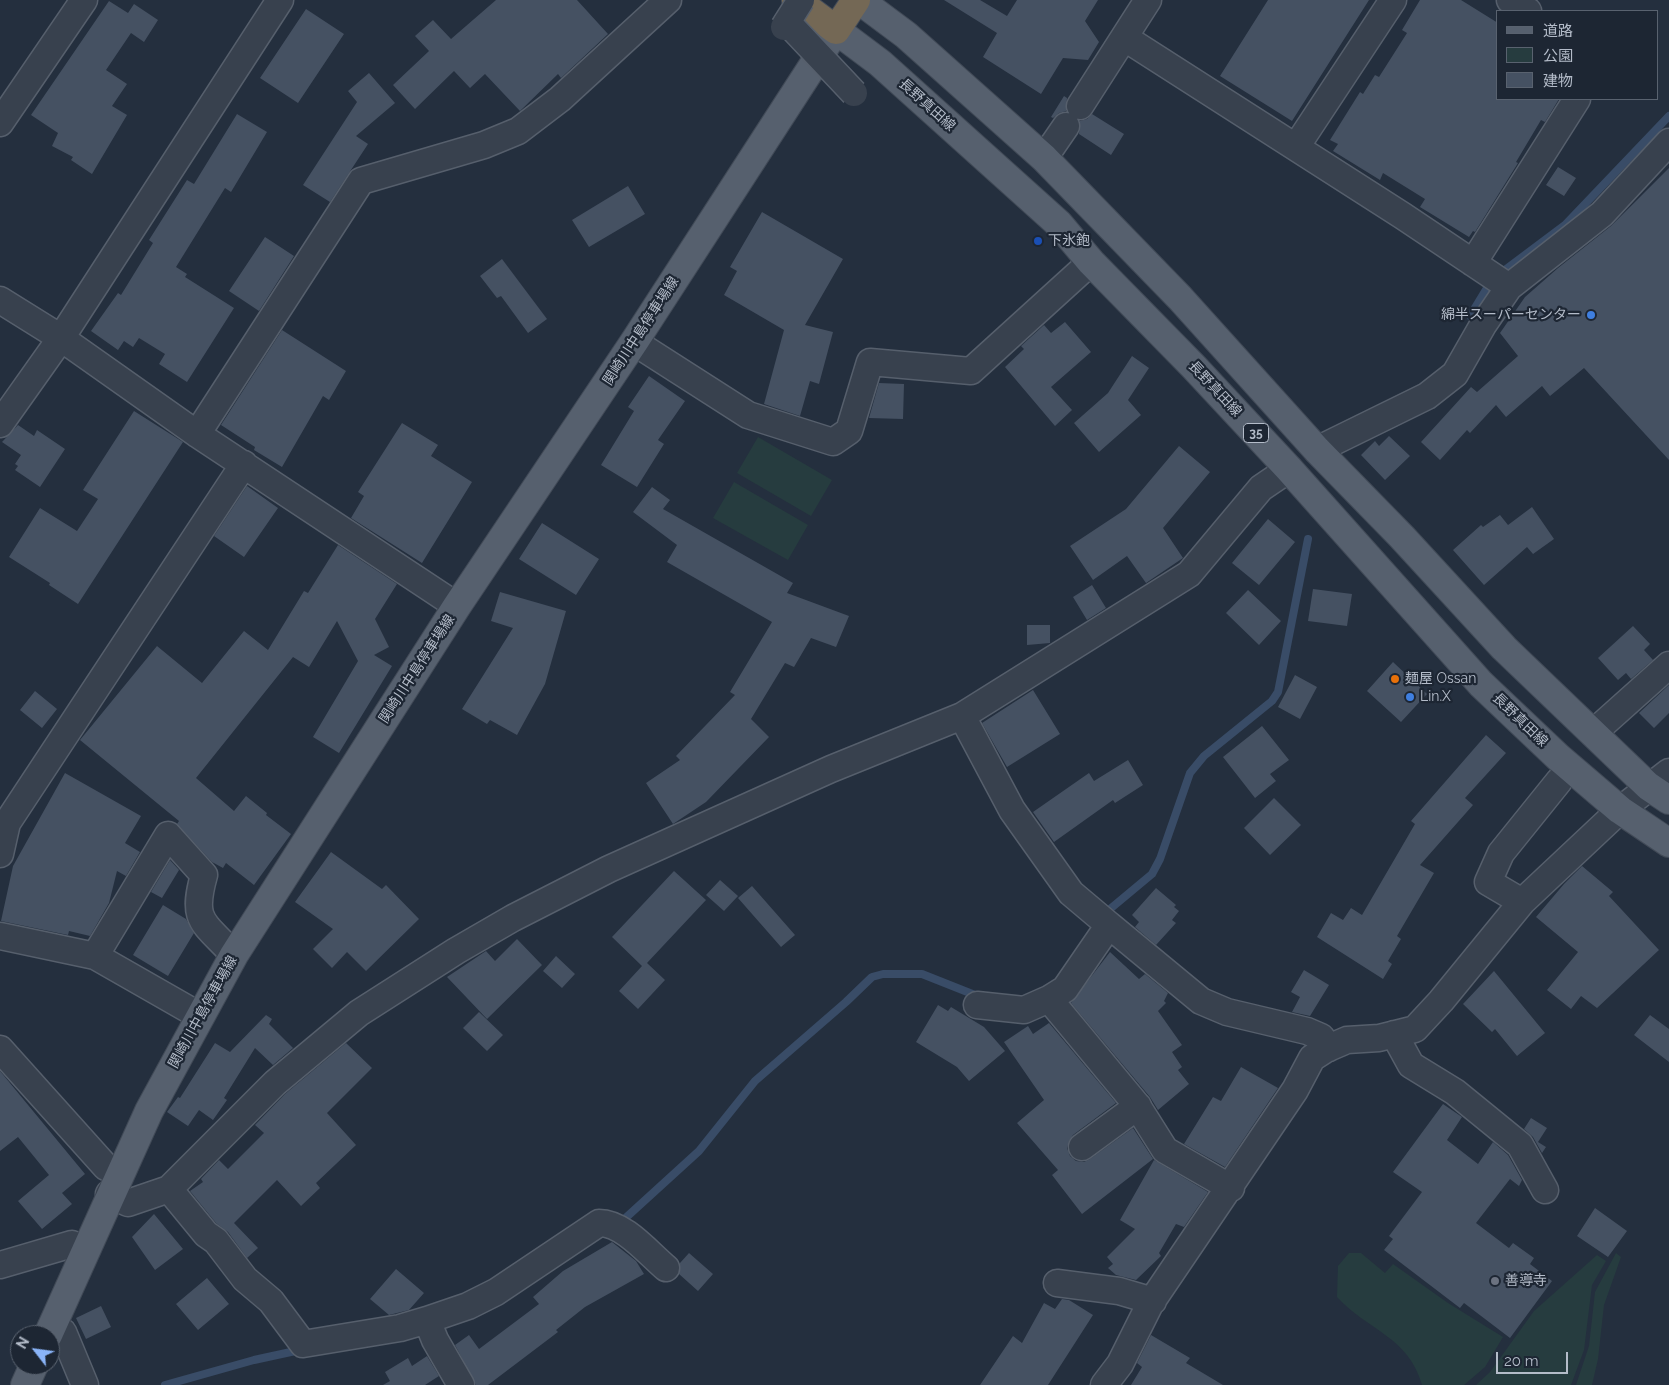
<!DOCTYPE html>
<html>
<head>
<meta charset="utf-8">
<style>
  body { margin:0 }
  #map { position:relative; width:1669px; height:1385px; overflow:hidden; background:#242f3e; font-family:Raleway,"Noto Sans JP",sans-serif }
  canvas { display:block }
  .legend { position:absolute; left:1496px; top:10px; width:162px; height:90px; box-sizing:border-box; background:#1d2633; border:1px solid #59626f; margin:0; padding:6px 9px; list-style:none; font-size:15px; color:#b4bcc9 }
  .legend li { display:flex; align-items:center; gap:10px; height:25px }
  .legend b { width:25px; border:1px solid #59626f }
  .north { position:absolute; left:10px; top:1325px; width:50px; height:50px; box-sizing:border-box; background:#1d2633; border:1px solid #59626f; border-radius:50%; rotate:300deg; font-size:14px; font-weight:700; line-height:20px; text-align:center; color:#b4bcc9 }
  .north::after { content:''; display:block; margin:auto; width:18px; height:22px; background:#8ab4f8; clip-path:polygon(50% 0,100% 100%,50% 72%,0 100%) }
  .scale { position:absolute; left:1496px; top:1352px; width:72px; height:22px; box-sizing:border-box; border:2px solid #b4bcc9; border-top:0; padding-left:6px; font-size:15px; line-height:18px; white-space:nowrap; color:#b4bcc9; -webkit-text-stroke:4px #1d2633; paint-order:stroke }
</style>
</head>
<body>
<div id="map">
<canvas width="1669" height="1385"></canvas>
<ul class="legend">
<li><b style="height:6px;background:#56606e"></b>道路</li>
<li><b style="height:14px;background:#263c3f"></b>公園</li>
<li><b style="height:14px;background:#455162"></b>建物</li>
</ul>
<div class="north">N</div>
<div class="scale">20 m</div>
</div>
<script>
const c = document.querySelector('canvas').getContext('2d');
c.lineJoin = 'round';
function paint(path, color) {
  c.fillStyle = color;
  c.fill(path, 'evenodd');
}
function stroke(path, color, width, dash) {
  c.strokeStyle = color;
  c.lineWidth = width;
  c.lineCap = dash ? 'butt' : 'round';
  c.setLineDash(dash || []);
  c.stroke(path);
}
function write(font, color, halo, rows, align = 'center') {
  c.font = font + ' Raleway,"Noto Sans JP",sans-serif';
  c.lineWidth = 4.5;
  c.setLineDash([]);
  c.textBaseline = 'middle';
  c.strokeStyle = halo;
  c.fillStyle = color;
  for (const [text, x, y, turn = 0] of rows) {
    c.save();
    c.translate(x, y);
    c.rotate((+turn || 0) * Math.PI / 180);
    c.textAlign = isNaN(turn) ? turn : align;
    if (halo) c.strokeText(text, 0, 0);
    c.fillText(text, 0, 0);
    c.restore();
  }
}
paint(new Path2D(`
  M758 437 832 480 811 516 737 473Z
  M734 482 808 525 788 560 713 518Z
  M1349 1253H1361L1385 1273 1393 1264 1448 1303 1503 1337 1485 1367 1464 1385H1422C1408 1336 1368 1331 1337 1297L1338 1266Z
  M1616 1253 1621 1257 1604 1305 1598 1359 1592 1385H1576L1589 1346 1595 1292Z
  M1597 1255 1606 1261 1592 1285 1584 1350 1571 1385H1476L1490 1372 1534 1311Z`), '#263c3f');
stroke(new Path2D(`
  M1505 270 1565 225 1669 116
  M1470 316 1487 288
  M1110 909 1152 874 1160 859 1190 773 1204 756 1272 701 1278 692 1308 539
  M620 1223 699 1151 755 1081 846 1002 872 977 883 974H922L980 997
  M165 1385 254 1360 300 1350`), '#394c67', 8);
paint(new Path2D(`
  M496 0H577L608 34 561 78 558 74 520 111 485 74 470 88 454 71 415 109 393 85 429 51 415 36 433 20 451 39Z
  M944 0H980L1007 16 1017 0H1098L1085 21 1099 42 1088 60 1063 58 1041 94 983 57 997 33Z
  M1268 0H1369L1292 121 1220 76Z
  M1420 0H1461L1498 23V99H1559L1545 122 1541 120 1516 162 1518 163 1475 232 1473 231 1469 237 1420 207 1425 199 1383 173 1380 180 1333 151 1338 144 1330 140 1360 92 1363 94 1375 75 1379 77 1407 33 1402 30Z
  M109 1 128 13 134 4 158 20 144 42 131 33 106 70 127 84 112 106 127 115 92 174 71 160 73 157 52 146 58 133 31 115Z
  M306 9 344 34 298 103 260 78Z
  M369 73 395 103 356 136 368 144 330 202 303 185 357 102 348 91Z
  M1064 96 1067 98 1066 111 1059 113 1053 118 1051 117Z
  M237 114 267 132 231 192 225 188 176 267 187 274 185 277 234 308 187 382 159 364 165 354 139 338 133 347 124 341 118 350 91 331 118 293 121 295 153 243 149 240 187 180 194 184Z
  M1092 114 1124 134 1111 155 1079 134 1080 121 1087 119Z
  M1558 167 1576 178 1564 196 1546 185Z
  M1669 168V460L1584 368 1550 396 1542 386 1506 417 1496 405 1470 433 1467 430 1440 460 1421 442 1471 387 1477 392 1518 356 1500 333 1525 297 1558 268 1611 226Z
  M628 186 645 214 589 247 572 220Z
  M762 212 843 259 805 325 833 332 819 384 810 381 800 416 764 404 784 330 724 295 737 271 730 267Z
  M265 237 294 256 259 311 229 291Z
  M502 259 547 319 528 333 501 296 497 298 480 276Z
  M1065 322 1091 352 1051 387 1072 410 1055 426 1005 367 1024 349 1021 346 1044 325 1051 333Z
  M282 330 346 371 329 400 323 396 282 467 254 450 255 447 221 425Z
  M1132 356 1149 368 1128 400 1141 415 1099 452 1074 423 1108 393Z
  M649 376 685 401 658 440 664 444 637 487 601 465 634 411 628 407Z
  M879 383 904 384 903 419 869 418Z
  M134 411 183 442 78 604 49 585 50 583 9 557 40 508 77 531 98 499 83 490Z
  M402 423 438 445 431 456 472 482 422 563 351 518 364 496 358 492Z
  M18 425 34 436 37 430 65 449 40 487 15 470 18 466 15 464 21 455 2 442Z
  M1389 436 1410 456 1385 480 1361 455 1375 441 1379 446Z
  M1179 446 1210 472 1163 528 1183 558 1146 583 1127 556 1093 580 1070 546 1126 509Z
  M247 486 278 508 244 557 214 536Z
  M652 487 670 500 663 509 793 583 787 593 849 616 836 647 811 638 794 667 785 663 751 719 769 737 706 802 673 824 646 783 680 760 676 756 735 695 730 692 772 622 667 562 677 545 633 512Z
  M1532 507 1554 539 1533 554 1527 547 1484 585 1453 550 1481 525 1483 527 1500 515 1508 525Z
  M1268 519 1295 542 1259 585 1232 563Z
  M542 523 599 559 576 595 519 559Z
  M338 545 397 584 375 619 389 647 374 655 392 666 339 753 313 737 358 661 337 621 309 667 293 657 196 778 234 811 246 796 267 813 266 815 291 834 254 885 226 863 223 868 212 862 177 824 179 821 80 740 157 646 202 683 244 631 268 650 304 591 308 593Z
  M1092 585 1106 608 1087 620 1073 597Z
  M1313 589 1352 594 1347 626 1308 621Z
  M1248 590 1281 621 1259 645 1226 613Z
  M500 592 566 611 545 684 517 735 490 720 487 724 462 709 513 628 491 621Z
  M1027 625H1050V643L1027 645Z
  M1633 626 1650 644 1644 650 1653 660 1631 679 1626 673 1618 680 1598 658Z
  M1393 662 1427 694 1401 722 1367 691Z
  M1295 675 1317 687 1300 719 1278 707Z
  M1669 685V713L1654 728 1639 713Z
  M1033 690 1060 734 1007 767 982 723Z
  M35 691 57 709 42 728 20 710Z
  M1262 726 1289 760 1270 774 1276 781 1255 798 1223 757Z
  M1486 735 1506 753 1465 798 1473 805 1420 865 1434 873 1397 936 1401 939 1388 961 1392 964 1383 979 1317 937 1331 913 1343 920 1351 908 1362 915 1415 824 1411 821Z
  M1128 760 1143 785 1115 803 1113 800 1054 842 1033 812 1089 773 1094 781Z
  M65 773 141 816 125 843 140 852 126 876 117 871 109 903 90 936 69 931 68 935 1 921 13 866Z
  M1274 798 1301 825 1270 855 1244 828Z
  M331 852 382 889 386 885 419 919 366 971 347 952 332 968 313 949 333 929 295 902Z
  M170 860 179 870 162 898 151 892Z
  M1582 866 1613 892 1609 896 1659 950 1597 1008 1581 996 1571 1009 1547 990 1578 952 1536 917 1564 884Z
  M674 871 706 900 647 963 665 980 638 1009 619 991 642 966 612 937Z
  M720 880 738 896 724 911 706 895Z
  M752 886 795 935 781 947 738 898Z
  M1156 888 1176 905 1174 907 1179 911 1172 920 1176 923 1156 945 1135 927 1139 922 1132 915Z
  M163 905 186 919 194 933 168 976 133 955Z
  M517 939 542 965 487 1019 447 977 486 951 495 961Z
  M1110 952 1139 979 1145 974 1168 993 1164 1001 1166 1003 1158 1011 1182 1045 1172 1052 1182 1067 1178 1070 1189 1084 1158 1110 1150 1097 1071 1003Z
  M556 956 575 974 562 988 543 971Z
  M1304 970 1329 985 1310 1016 1292 1012 1300 997 1291 992Z
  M1494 971 1545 1033 1517 1056 1495 1029 1492 1032 1463 1004Z
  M938 1005 948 1011 951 1007 984 1027 1005 1051 969 1081 957 1067 916 1042Z
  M479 1012 503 1035 487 1051 463 1028Z
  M266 1015 272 1019 269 1024 293 1048 273 1065 255 1048 224 1098 227 1100 213 1120 199 1110 188 1126 167 1112 178 1097 180 1098 215 1043 230 1052Z
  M1650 1015 1669 1029V1062L1634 1035Z
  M1049 1023 1116 1103 1073 1135 1069 1141 1067 1148 1070 1156 1076 1161 1084 1162 1090 1159 1133 1128 1153 1159 1082 1214 1052 1175 1058 1170 1017 1123 1044 1100 1004 1042 1028 1026 1033 1034Z
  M346 1043 372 1068 327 1113 356 1145 316 1183 320 1188 301 1206 277 1180 234 1223 258 1248 247 1258 228 1232 216 1223 190 1191 203 1182 201 1179 219 1160 228 1169 264 1133 255 1125 285 1094Z
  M1241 1067 1278 1088 1225 1167 1184 1144 1213 1097 1221 1101Z
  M0 1071 85 1174 62 1193 72 1204 42 1229 18 1201 49 1175 18 1137 0 1151Z
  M1443 1104 1462 1117 1447 1140 1478 1164 1493 1142 1508 1155 1522 1180 1519 1186 1510 1179 1476 1223 1509 1248 1513 1243 1534 1258 1530 1264 1552 1281 1510 1338 1464 1303 1460 1308 1384 1250 1393 1239 1389 1236 1422 1192 1393 1172Z
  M1531 1118 1547 1128 1538 1142 1546 1147 1542 1153 1533 1137 1524 1129Z
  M1154 1160 1208 1192 1184 1227 1176 1224 1159 1253 1161 1256 1136 1280 1116 1275 1108 1268 1113 1264 1107 1257 1135 1229 1120 1220Z
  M1595 1208 1627 1231 1608 1257 1577 1236Z
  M154 1214 183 1249 155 1270 132 1237Z
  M612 1242 636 1261 644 1274 585 1307 556 1330 558 1332 488 1385H476L455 1345 469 1335 479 1349 539 1304 533 1297 563 1271Z
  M689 1253 713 1274 698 1291 679 1274 680 1263Z
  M396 1269 424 1293 409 1310 389 1315 370 1299Z
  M207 1278 229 1304 198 1330 176 1304Z
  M1062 1299 1069 1300 1093 1315 1048 1385H980L1013 1336 1022 1343 1044 1303 1055 1309Z
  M101 1306 111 1327 86 1339 76 1318Z
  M1151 1335 1190 1358 1186 1363 1223 1385H1131L1142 1367 1137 1363Z
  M427 1356 439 1376 425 1385H383L390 1381 385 1372 408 1358 412 1366Z`), '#455162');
const minor = new Path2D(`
  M1510 0 1528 11
  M1125 38 1403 216 1509 287
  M1080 106 1148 0
  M0 123 84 0
  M1296 147 1393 0
  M1044 158 1066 126
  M1473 263 1577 99
  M0 300 61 338 197 434 457 606
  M634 342 748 415 833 442 849 431 870 362 971 371 1091 262
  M0 424 61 338 280 0
  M197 434 361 181 484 145 518 131 560 99 668 0
  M1317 450 1427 396 1455 374 1483 325 1509 287 1602 214 1669 142
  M962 716 1012 810 1071 893 1109 925 1065 989 1049 999 1024 1010 977 1005
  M1593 733 1669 665
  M0 854 7 823 244 464
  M1522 902 1488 882 1501 853 1559 781
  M1109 925 1201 1001 1227 1012 1307 1031 1321 1037 1329 1048
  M0 936 95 956 200 1016
  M95 956 168 835 204 875C191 922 203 921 234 955
  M1049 999 1136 1104 1165 1150 1231 1188
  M1394 1034 1411 1065 1455 1092 1520 1145 1545 1190
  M0 1049 106 1167 120 1172
  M1082 1147 1138 1106
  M169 1189 206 1234 216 1241 245 1279 271 1301 303 1344 400 1328 427 1320 435 1340 461 1385
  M109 1194 128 1203 169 1189 275 1083 359 1013 456 951 513 918 609 869 831 769 962 716 1189 574 1261 488 1289 469
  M0 1265 72 1244 85 1251
  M1057 1283 1119 1291 1153 1301
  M427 1320 468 1306 496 1292 599 1223C624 1223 648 1253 666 1268
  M52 1326 63 1332 85 1385
  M1104 1385 1120 1364 1150 1304 1295 1090 1312 1058 1326 1049 1347 1040 1379 1038 1415 1029 1441 1001 1522 902 1620 810 1669 772`);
const major = new Path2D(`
  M859 0 906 35 1044 158 1180 298 1317 450 1402 537 1504 648 1648 786 1669 800
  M48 1335 149 1111 234 955 457 606 634 342 836 30 880 63 1059 224 1091 262 1194 367 1289 469 1481 684 1558 757 1620 810 1669 843
  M25 1385 34 1365`);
const highway = new Path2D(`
  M796 0 836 30 856 0`);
stroke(minor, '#565f6c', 29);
stroke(major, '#414a57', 30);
stroke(highway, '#434c59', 30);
stroke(minor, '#38414e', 26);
stroke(major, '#56606e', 28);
stroke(highway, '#746855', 28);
const minorBridge = new Path2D(`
  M787 22 854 93
  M784 27 801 0`);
stroke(minorBridge, '#565f6c', 29, []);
stroke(minorBridge, '#38414e', 26);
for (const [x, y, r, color] of [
  [1038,241,5,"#1a4fb4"],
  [1591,315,5,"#3f7fe0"],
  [1395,679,5,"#e8710a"],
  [1410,697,5,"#3f7fe0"],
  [1495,1281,5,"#6b7280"]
]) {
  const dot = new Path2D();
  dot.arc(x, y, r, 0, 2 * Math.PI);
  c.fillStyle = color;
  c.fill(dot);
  stroke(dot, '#1d2633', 2);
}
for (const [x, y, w] of [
  [1256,433,25]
]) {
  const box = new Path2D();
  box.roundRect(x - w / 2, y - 9.5, w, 19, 4);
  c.fillStyle = '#1d2633';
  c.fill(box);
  stroke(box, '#b4bcc9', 1);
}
write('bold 12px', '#b4bcc9', null, [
  ["35",1256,433]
]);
write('14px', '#b4bcc9', '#1d2633', [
  ["長野真田線",927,105,42],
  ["関崎川中島停車場線",641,331,-57],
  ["長野真田線",1215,389,47],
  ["関崎川中島停車場線",417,669,-57],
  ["長野真田線",1520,720,44],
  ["関崎川中島停車場線",203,1012,-61]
]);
write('14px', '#b4bcc9', '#1d2633', [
  ["下氷鉋",1048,241],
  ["綿半スーパーセンター",1581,315,"right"],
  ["麺屋 Ossan",1405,679],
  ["Lin.X",1420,697],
  ["善導寺",1505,1281]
], 'left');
</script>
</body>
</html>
